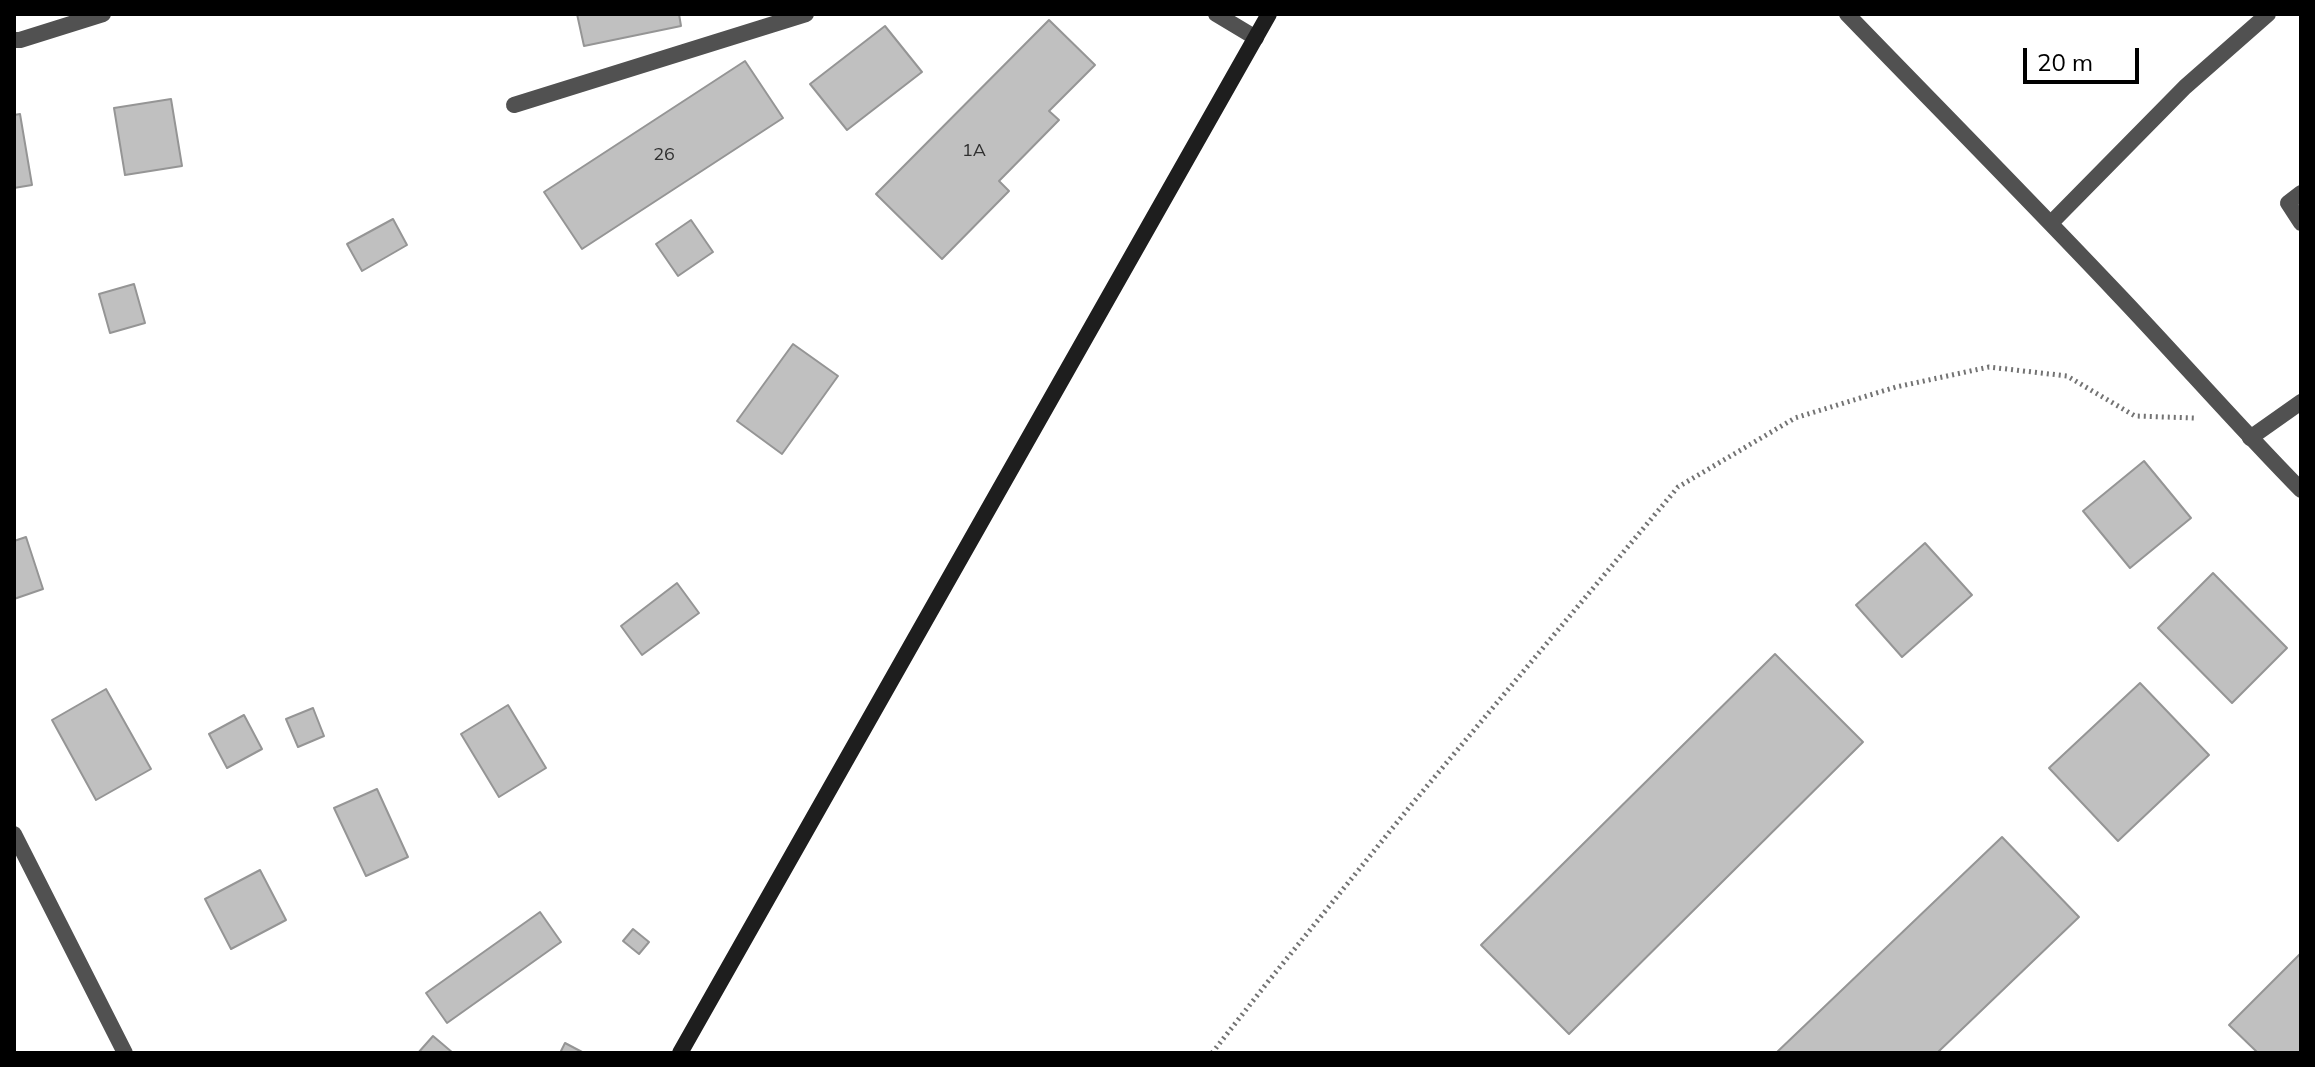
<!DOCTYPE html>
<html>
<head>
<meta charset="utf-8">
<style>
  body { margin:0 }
  #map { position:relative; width:2315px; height:1067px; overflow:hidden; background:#fff; font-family:Mulish,sans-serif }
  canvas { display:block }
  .frame { position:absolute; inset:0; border:16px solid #000; pointer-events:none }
  .scale { position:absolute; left:2023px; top:48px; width:116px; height:36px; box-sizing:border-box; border:4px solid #000; border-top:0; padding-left:10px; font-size:24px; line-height:28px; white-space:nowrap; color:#000; -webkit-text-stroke:6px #fff; paint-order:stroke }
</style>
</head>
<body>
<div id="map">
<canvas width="2315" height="1067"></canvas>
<div class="frame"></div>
<div class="scale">20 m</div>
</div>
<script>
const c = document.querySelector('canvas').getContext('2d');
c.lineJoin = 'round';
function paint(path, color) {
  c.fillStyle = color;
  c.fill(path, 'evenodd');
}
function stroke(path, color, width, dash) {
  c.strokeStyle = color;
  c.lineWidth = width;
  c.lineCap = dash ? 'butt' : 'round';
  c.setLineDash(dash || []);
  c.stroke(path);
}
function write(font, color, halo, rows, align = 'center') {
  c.font = font + ' Mulish,sans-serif';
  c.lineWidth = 8;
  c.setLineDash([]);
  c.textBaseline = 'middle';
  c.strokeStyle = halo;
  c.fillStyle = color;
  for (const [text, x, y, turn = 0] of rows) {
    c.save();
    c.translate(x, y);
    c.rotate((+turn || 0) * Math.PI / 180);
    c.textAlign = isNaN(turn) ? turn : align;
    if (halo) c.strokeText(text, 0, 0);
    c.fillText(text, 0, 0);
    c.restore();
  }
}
const building = new Path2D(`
  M577 14H679L681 26 584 46Z
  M1049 20 1095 65 1049 111 1059 120 999 181 1009 191 942 259 876 194Z
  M885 26 922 72 847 130 810 84Z
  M745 61 783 118 582 249 544 192Z
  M171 99 182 166 125 175 114 108Z
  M20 114 32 185 14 188V115Z
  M393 219 407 245 362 271 347 244Z
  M691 220 713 252 678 276 656 244Z
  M134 284 145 323 110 333 99 294Z
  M793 344 838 376 782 454 737 421Z
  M2144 461 2191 518 2130 568 2083 511Z
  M26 537 43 589 14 599V541Z
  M1925 543 1972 595 1902 657 1856 605Z
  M2213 573 2287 648 2232 703 2158 628Z
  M677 583 699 613 642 655 621 626Z
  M1775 654 1863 742 1569 1034 1481 945Z
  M2140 683 2209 755 2118 841 2049 768Z
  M106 689 151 769 96 800 52 720Z
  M508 705 546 768 499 797 461 734Z
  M313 708 324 736 298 747 286 719Z
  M244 715 262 749 227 768 209 734Z
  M377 789 408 857 366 876 334 808Z
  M2002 837 2079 917 1937 1053H1776Z
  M260 870 286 920 231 949 205 899Z
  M540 912 561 942 447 1023 426 993Z
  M633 929 649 942 639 954 623 941Z
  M2301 953V1053H2258L2229 1025Z
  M433 1036 453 1053H418Z
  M565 1043 584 1053H560Z`);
paint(building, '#c0c0c0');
stroke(building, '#959595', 2);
stroke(new Path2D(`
  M1212 1053 1267 983 1412 804 1678 487 1795 418 1896 387 1989 367 2067 376 2135 416 2194 418`), '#737373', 5, [2, 4]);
stroke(new Path2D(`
  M2301 193 2288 203 2301 223
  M2051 223 2185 87 2268 14
  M2250 438 2301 402`), '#515151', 16);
stroke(new Path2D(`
  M1216 14 1256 38
  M1847 14C1936 106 2026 197 2114 290 2177 356 2237 425 2301 490
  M14 40H20L103 14
  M514 105 806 14
  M14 834 125 1053`), '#515151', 16);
stroke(new Path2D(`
  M680 1053 1269 14`), '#1e1e1e', 16);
write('18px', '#303030', null, [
  ["1А",974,151],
  ["26",664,155]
]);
</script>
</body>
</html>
